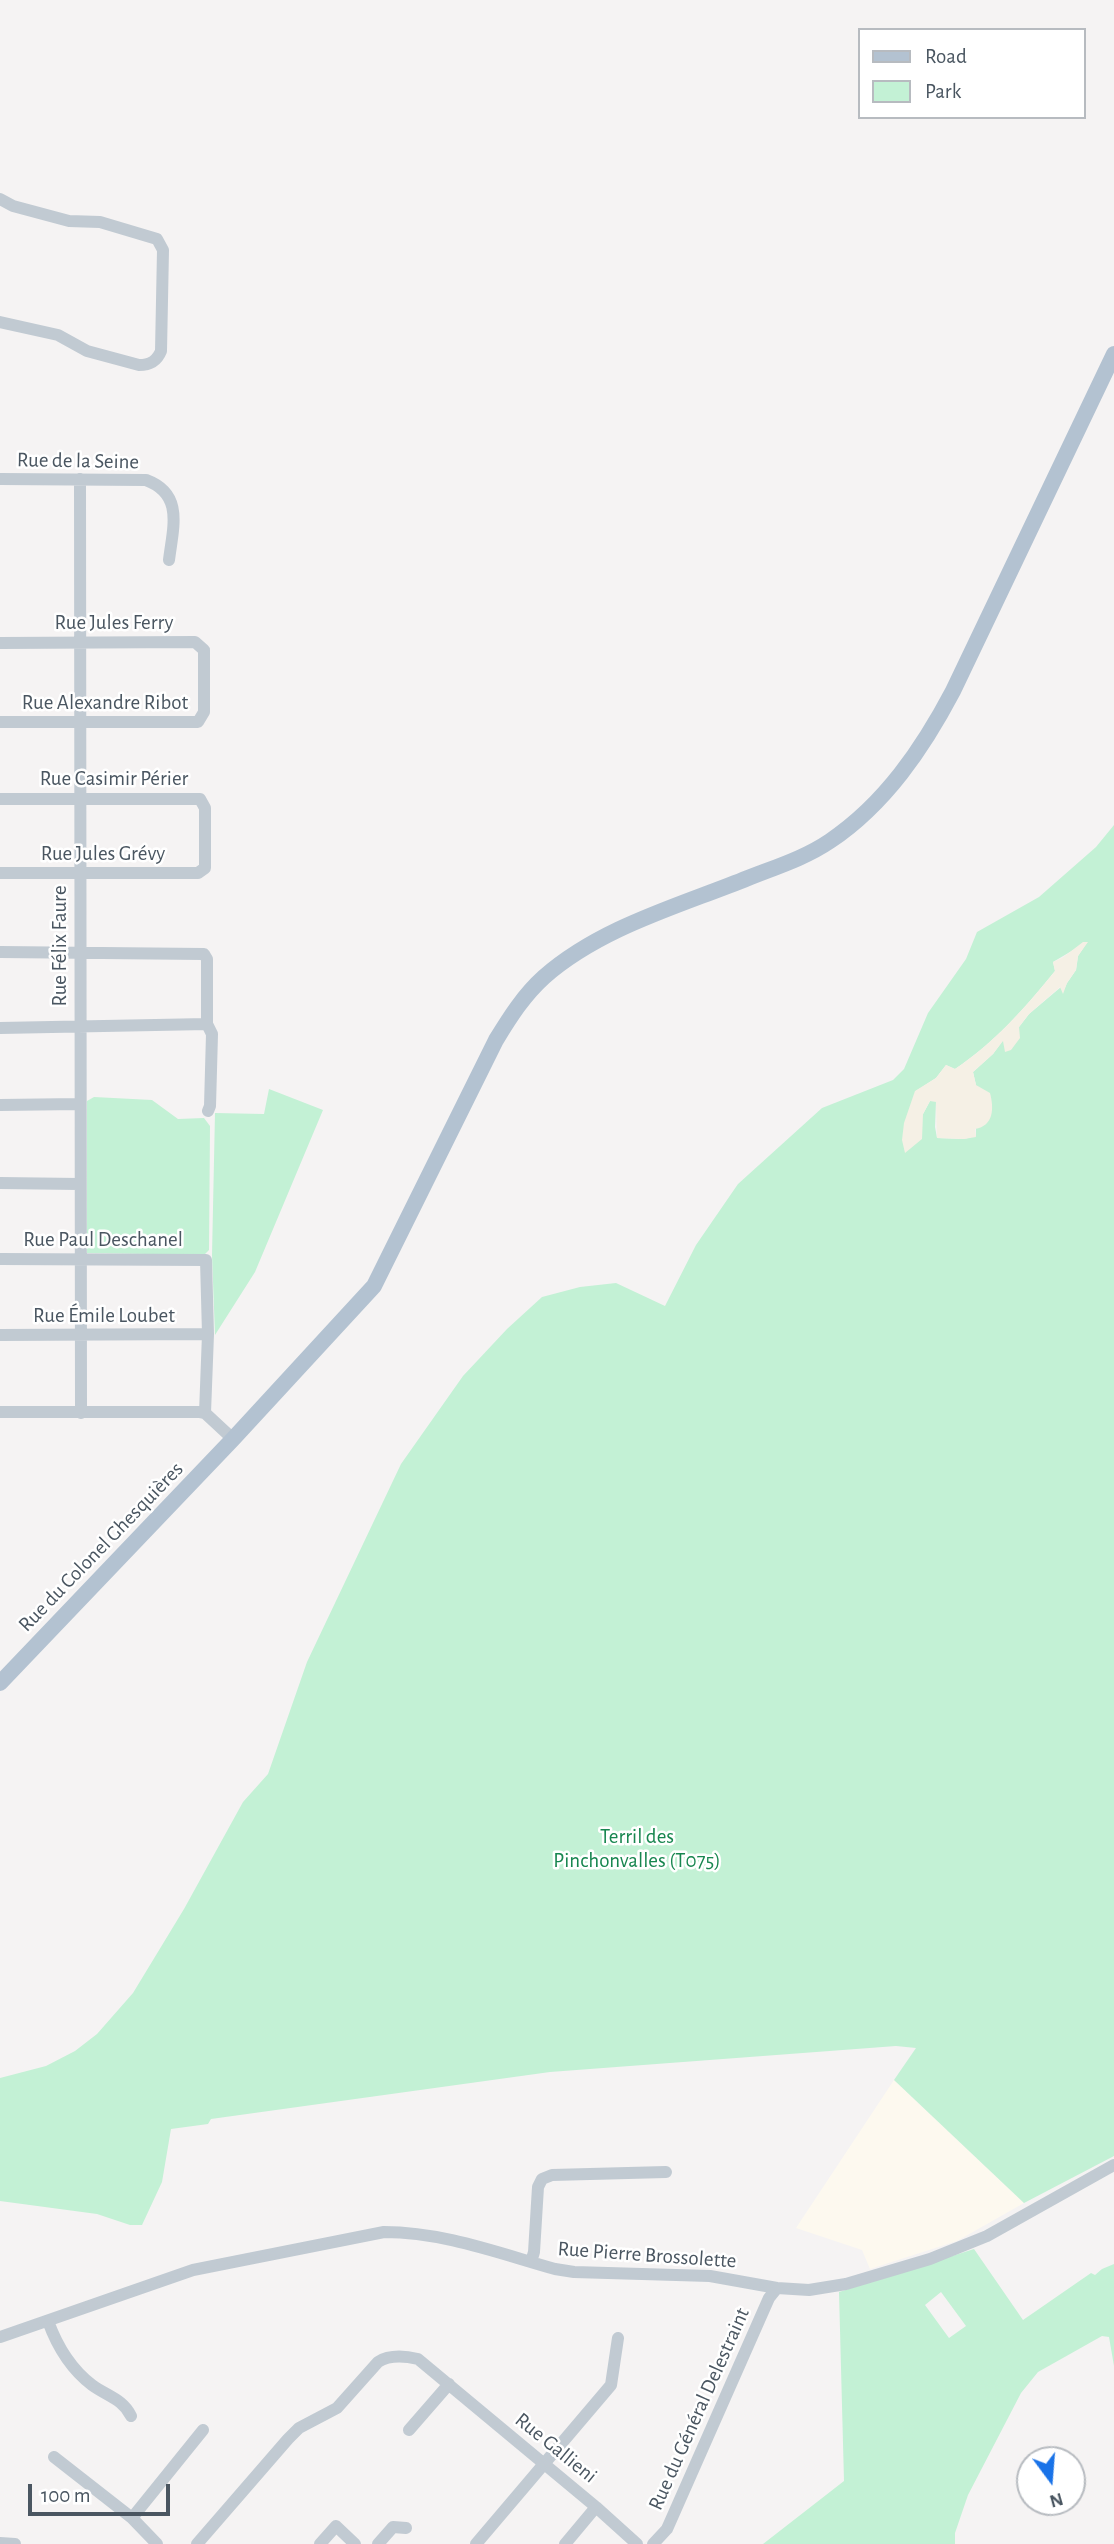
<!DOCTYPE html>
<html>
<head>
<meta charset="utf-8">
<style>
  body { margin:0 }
  #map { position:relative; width:1114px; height:2544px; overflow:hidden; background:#f5f3f3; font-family:"Alegreya Sans",sans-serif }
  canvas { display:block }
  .legend { position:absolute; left:858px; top:28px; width:228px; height:91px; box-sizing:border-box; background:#fff; border:2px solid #b7bbc0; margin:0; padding:9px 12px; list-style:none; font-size:21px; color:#4a5661 }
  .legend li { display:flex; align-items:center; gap:14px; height:35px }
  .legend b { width:35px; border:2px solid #b7bbc0 }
  .north { position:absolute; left:1016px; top:2446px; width:70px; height:70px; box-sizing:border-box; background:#fff; border:2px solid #b7bbc0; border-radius:50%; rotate:164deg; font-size:19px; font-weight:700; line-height:28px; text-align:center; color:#4a5661 }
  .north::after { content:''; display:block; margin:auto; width:24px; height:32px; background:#1a73e8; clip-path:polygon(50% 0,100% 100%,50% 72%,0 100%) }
  .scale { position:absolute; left:28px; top:2484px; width:142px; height:32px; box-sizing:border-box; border:4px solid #4a5661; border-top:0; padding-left:9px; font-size:21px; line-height:24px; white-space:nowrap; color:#4a5661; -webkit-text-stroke:5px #fff; paint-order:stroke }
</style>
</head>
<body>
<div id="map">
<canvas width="1114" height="2544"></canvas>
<ul class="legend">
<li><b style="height:9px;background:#b3c2d1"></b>Road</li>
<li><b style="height:19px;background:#c3f1d5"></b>Park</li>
</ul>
<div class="north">N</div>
<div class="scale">100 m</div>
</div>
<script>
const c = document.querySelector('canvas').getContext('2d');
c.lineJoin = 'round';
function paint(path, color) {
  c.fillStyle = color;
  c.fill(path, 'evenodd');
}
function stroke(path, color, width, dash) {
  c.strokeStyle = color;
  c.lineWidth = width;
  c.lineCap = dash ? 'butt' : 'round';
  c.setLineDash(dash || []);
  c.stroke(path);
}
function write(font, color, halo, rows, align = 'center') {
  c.font = font + ' "Alegreya Sans",sans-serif';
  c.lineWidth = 5;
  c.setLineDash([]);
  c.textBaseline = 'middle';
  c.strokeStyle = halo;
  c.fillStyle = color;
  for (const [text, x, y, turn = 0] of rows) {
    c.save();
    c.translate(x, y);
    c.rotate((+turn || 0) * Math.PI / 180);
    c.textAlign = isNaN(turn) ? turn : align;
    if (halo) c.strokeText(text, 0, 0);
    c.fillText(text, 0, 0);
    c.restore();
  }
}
paint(new Path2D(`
  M894 2080 1024 2203 957 2241 870 2269 862 2250 796 2228Z`), '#fdf9ef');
paint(new Path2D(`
  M1114 825V2156L1024 2203 894 2080 916 2048 896 2046 550 2072 211 2119 208 2124 171 2129 162 2182 142 2225H130L97 2214 0 2201V2078L46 2066 75 2051 97 2034 133 1993 184 1909 243 1802 268 1774 307 1662 401 1464 463 1376 507 1329 542 1297 580 1287 616 1283 665 1306 696 1245 738 1184 822 1108 893 1080 904 1069 928 1013 966 959 977 932 1039 897 1096 847ZM1087 942 1078 956 1076 970 1067 983 1063 992 1061 987 1029 1014 1019 1027 1003 1040 993 1054 973 1072 976 1085V1136L964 1139 937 1138 935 1127 936 1101H930L923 1114 916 1091 936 1078 946 1065 955 1069C993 1044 1026 1007 1055 971L1053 962Z
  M269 1089 323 1110 255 1272 215 1335 212 1255 215 1113 264 1114Z
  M94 1097 152 1100 178 1119 204 1118 210 1126 209 1250 204 1255 87 1253V1101Z
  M974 2249 1023 2320 1091 2273 1095 2275 1102 2269 1114 2264V2366L1109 2337 1102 2336 1038 2372 1021 2393 968 2495 955 2533V2544H763L844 2481 839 2292ZM941 2292 966 2326 949 2338 925 2305Z`), '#c3f1d5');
paint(new Path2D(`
  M1083 942H1088L1078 956 1076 970 1067 983 1063 994 1060 987 1029 1014 1019 1027 1020 1038 1011 1050 1005 1052 1003 1041 993 1054 973 1072 976 1085 990 1093C994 1108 994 1126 975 1129L976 1137 964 1139 937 1138 936 1102 930 1101 923 1114 922 1139 905 1153 902 1140 904 1123 915 1091 936 1078 946 1065 955 1069C993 1044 1026 1007 1055 971L1053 962 1062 958Z`), '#f5f0e5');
stroke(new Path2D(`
  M0 199 13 206 69 221 100 222 157 239 163 250 161 351C157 361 150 365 139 365L87 351 58 335 0 322
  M0 479 146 480C184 494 173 527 169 560
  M80 479 81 1413
  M0 643 195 642 204 650V712L198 722H0
  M0 799H200L205 808V868L198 873H0
  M0 952 204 954 207 959V1024L212 1034 210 1106 208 1111
  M0 1028 207 1024
  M0 1105 79 1104
  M0 1183 79 1184
  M0 1259 206 1260 208 1334 205 1413
  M0 1335 208 1334
  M0 1412H200L205 1413 233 1439
  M531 2262 534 2252 538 2187 542 2179 552 2175 666 2172
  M48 2321C57 2346 71 2369 92 2385 107 2396 123 2399 131 2416
  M0 2337 193 2270 384 2232C443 2232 498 2253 555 2269L574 2272 710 2276 777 2288 809 2290 846 2284 930 2259 987 2236 1114 2165
  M409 2430 449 2384
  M54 2457 132 2518 157 2544
  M132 2518 203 2430
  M0 2543 15 2544
  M197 2544 288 2439 299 2428 337 2408 378 2362C389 2355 405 2356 418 2359L596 2507 637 2544
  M320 2544 336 2526 355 2544
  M378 2544 393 2527 406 2528
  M476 2544 611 2385 618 2338
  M565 2544 596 2507
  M653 2544 667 2529 769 2298 777 2288`), '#c1cad2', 12);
stroke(new Path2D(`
  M0 1683 233 1439 374 1286 496 1040C510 1017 524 995 544 977 601 927 679 906 748 878 776 867 805 858 830 841 885 804 923 748 953 691L1114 354`), '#b3c2d1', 16);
write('21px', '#4a5661', '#fff', [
  ["Rue de la Seine",78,461,1],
  ["Rue Jules Ferry",114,623],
  ["Rue Alexandre Ribot",105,703],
  ["Rue Casimir Périer",114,779],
  ["Rue Jules Grévy",103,854],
  ["Rue Félix Faure",60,946,-90],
  ["Rue Paul Deschanel",103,1240],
  ["Rue Émile Loubet",104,1316],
  ["Rue du Colonel Ghesquières",101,1547,-46],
  ["Rue Pierre Brossolette",647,2255,4],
  ["Rue du Général Delestraint",699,2409,-66],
  ["Rue Gallieni",556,2448,39]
]);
write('21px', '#17864f', '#fff', [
  ["Terril des",637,1837],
  ["Pinchonvalles (T075)",637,1861]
]);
</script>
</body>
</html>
